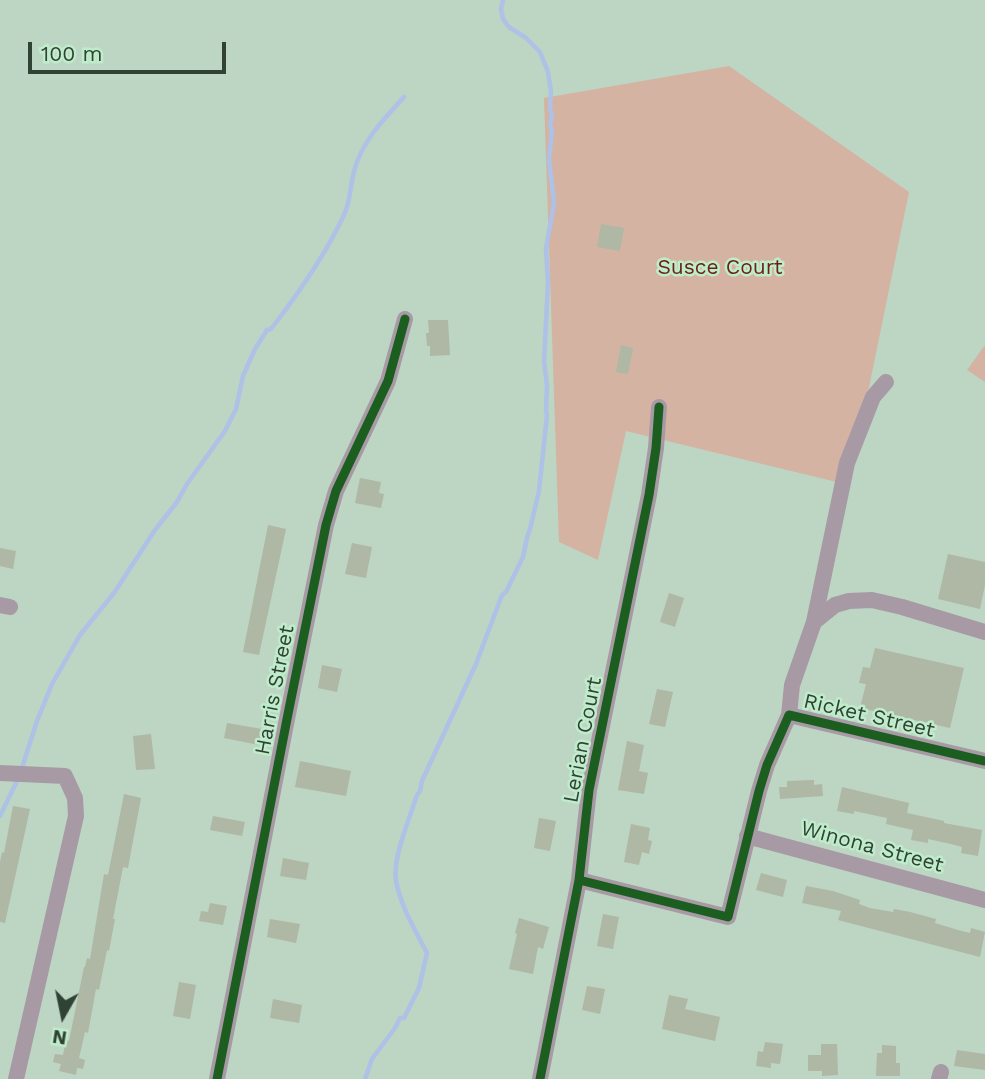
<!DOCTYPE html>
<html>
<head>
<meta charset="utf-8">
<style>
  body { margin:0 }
  #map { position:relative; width:985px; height:1079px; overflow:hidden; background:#bdd5c3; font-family:"Work Sans",sans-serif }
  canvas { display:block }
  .north { position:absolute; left:28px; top:981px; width:70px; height:70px; -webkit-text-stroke:5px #bfecca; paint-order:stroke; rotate:189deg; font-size:19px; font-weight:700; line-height:28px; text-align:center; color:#304234 }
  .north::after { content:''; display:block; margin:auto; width:24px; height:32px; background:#304234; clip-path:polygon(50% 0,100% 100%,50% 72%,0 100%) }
  .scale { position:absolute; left:28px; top:42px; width:198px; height:32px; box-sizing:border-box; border:4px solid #304234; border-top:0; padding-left:9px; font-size:21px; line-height:24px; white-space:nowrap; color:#304234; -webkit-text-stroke:5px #bfecca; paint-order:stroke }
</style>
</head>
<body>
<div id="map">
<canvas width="985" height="1079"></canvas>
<div class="north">N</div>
<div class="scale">100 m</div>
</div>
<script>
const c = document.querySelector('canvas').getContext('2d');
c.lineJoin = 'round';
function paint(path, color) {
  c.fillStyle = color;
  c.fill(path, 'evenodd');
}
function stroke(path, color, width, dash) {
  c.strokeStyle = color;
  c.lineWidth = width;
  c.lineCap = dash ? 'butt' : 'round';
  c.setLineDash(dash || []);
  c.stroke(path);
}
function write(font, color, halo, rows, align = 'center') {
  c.font = font + ' "Work Sans",sans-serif';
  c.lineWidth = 5;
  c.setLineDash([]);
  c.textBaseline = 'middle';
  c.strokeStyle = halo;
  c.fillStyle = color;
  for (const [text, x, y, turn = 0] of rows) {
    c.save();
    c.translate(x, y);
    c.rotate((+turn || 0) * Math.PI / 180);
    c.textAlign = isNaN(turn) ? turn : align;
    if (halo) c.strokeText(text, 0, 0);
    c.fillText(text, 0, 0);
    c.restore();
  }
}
paint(new Path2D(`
  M729 66 909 192 849 485 626 431 598 560 559 542 544 98Z
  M985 345V382L967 370Z`), '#d4b3a2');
stroke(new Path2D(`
  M21 771 37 721 52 684 80 635 114 593 155 530 177 502 187 484 225 431 236 409 243 376 255 349 267 330 271 329C298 294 325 256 344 215 351 200 350 184 355 168 363 140 385 118 404 97
  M0 816 18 779
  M365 1079 372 1059 395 1028 400 1018H404L419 988 427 953C415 930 401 907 396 881 392 859 410 817 417 795L420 791 422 781 476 664 502 595 506 592 523 557 527 538 530 529 539 491 547 415 546 410 547 385 544 361 548 283 546 249 554 203 549 159 552 130 550 125 552 115 550 110 551 91 548 72 540 52 526 38 509 27 503 19 501 9 503 0`), '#aec1e6', 4.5);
paint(new Path2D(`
  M601 224 624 228 620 251 597 247Z
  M428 320H448L450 355 430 356V346H427L426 333H429Z
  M621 345 633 348 628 374 616 372Z
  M360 478 381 482 379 493 384 494 381 508 355 503Z
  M268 525 286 529 259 655 243 652Z
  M352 543 372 547 366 578 345 574Z
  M0 548 16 551 13 569 0 566Z
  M948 554 985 562V585L980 609 938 599Z
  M669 593 684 598 675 627 660 622Z
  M875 648 964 668 950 728 860 708 866 684 859 683 863 667 870 668Z
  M322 665 342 669 337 692 318 688Z
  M657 689 673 692 665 727 649 724Z
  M227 723 262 729 259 745 224 738Z
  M151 734 155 769 136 770 133 736Z
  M627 741 644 745 639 771 648 773 644 794 618 790Z
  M300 761 351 771 346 796 295 787Z
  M814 780V785L822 784 823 796 780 799 779 787H787V781Z
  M842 787 909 803 907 813 944 821V823L982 830 978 856 961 853 962 847 951 844 928 839V843L911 840 913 830 886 824 887 818 854 811V814L837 811Z
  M124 794 141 798 128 868 123 867 113 919H115L109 951 107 950 99 990 96 989 88 1033 85 1032 79 1058 85 1060 83 1069 77 1068 76 1075 59 1071 61 1064 53 1062 55 1054 63 1055 66 1040 69 1041 84 967H85L87 958 90 959 104 874 108 875Z
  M13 806 30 809 5 923 0 922V862L2 852 4 853Z
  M213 816 245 822 242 836 210 830Z
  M539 818 556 821 550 851 534 848Z
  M631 824 650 828 648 840 652 841 649 854 642 852 639 865 624 862Z
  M283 858 309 863 306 880 280 876Z
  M761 873 787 880 783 897 756 890Z
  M806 886 833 891 860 900 859 904 870 908 893 912 894 909 910 912 936 919 935 923 958 930 970 933 971 928 985 932 980 957 838 920 841 911 802 903Z
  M210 903 227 906 223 925 199 921 201 911 208 912Z
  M603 914 619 917 613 949 597 946Z
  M519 918 549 927 543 949 538 947 533 974 509 969 517 934 515 933Z
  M270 919 300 924 296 943 267 937Z
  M179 982 196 985 190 1019 173 1016Z
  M587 986 605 989 600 1014 582 1010Z
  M669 995 688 999 685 1009 720 1017 715 1041 662 1029Z
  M273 999 302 1005 299 1023 270 1018Z
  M765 1042 783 1044 780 1064 771 1063V1068L756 1066 758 1051 763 1052Z
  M821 1044H837L838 1075 822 1076V1071H808V1055H821Z
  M882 1045 896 1046V1063H900V1076H876L877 1053H882Z
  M957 1050 985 1054V1070L954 1066Z`), '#afb7a5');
stroke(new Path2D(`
  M0 605 10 607
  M814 622 847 463 873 397 886 382
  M789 715 792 685 814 622 835 605 849 601 872 600 902 607 985 632
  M0 773 65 776 75 798 76 816 16 1079
  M747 836 985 900
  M579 880 728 917 759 791 767 765 789 715 985 761
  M217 1079 287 719 326 525 336 491 388 381 405 319
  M540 1079 579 880 589 790 649 495 656 448 659 407
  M939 1079 941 1072`), '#a79aa5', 16);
stroke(new Path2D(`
  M579 880 728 917 759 791 767 765 789 715 985 761
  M217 1079 287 719 326 525 336 491 388 381 405 319
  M540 1079 579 880 589 790 649 495 656 448 659 407`), '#1b5e20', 9);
write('21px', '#6b2215', '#bfecca', [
  ["Susce Court",720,268]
]);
write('21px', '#304234', '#bfecca', [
  ["Harris Street",275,690,-79],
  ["Ricket Street",869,716,13],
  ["Lerian Court",583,740,-79],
  ["Winona Street",872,847,15]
]);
</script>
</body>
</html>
